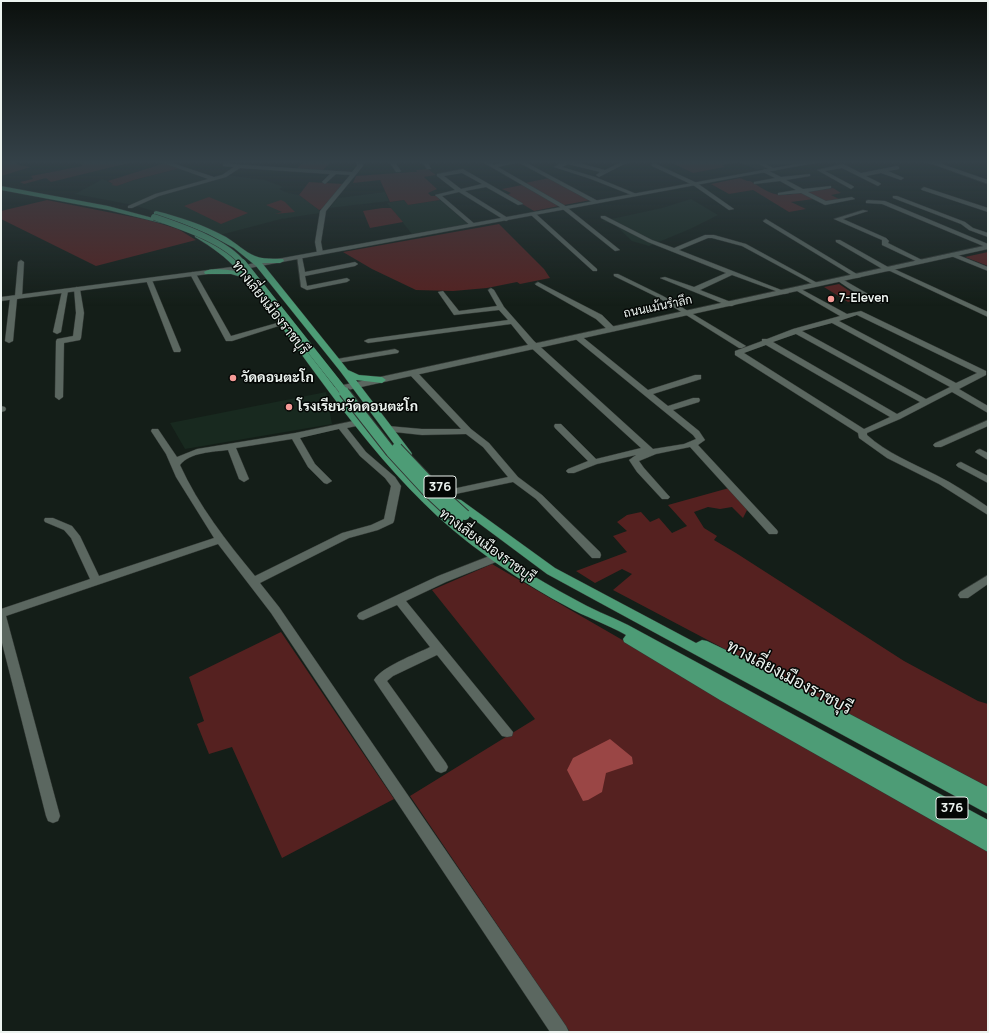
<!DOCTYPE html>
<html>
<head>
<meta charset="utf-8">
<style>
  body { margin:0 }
  #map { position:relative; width:989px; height:1033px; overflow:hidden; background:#141e18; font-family:Manrope,sans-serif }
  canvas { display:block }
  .frame { position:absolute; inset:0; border:2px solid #ecf3ef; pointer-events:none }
</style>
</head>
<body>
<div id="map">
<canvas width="989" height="1033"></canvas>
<div class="frame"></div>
</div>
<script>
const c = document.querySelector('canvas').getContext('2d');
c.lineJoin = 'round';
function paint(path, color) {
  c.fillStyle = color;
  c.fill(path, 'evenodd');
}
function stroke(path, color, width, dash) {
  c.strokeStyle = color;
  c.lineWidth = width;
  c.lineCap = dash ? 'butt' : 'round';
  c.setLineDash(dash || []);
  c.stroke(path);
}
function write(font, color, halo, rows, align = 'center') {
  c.font = font + ' Manrope,Sarabun,sans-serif';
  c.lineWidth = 3;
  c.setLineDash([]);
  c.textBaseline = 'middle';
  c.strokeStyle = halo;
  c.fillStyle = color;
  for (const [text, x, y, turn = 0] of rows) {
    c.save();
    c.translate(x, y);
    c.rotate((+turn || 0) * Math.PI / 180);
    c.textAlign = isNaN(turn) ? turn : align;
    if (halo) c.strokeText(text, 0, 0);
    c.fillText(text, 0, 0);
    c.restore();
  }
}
paint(new Path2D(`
  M737 161H808L757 170Z
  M181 168 210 180 157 194 133 205 75 194 103 179 117 186 134 180Z
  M227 175 265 180 283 187 279 189 288 193 299 195 319 210 320 213 281 219 220 235 186 220 136 206 161 195 212 181Z
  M385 192 389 201 329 208 338 198Z
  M691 199 718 215 690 229 649 246 632 241 614 224 602 221 662 208Z
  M404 200 408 205 440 200 468 224 412 234 387 203Z
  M326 392 332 424 185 449 170 423Z`), '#18291f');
paint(new Path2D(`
  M1 161H15L18 165 31 167 1 176Z
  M80 161H137L51 182 46 178 24 184 20 182 33 179 31 176 82 166Z
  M305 161 331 162 322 171 296 169Z
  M668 161H737L739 162 722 165 725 167 693 173Z
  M165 163 181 168 134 180 117 186 111 185 113 184 108 181Z
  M428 169 436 175 424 177 437 189 428 193 431 196H437L440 200 408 205 404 200 390 202 380 180 353 183 356 176 411 172H417L416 170Z
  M549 178 591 200 564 205 525 183Z
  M740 178 747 181H750C759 186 771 195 781 195 799 196 795 188 814 199L791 202 806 209 789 212 753 190 729 194 711 184Z
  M309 182 343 184 322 209 319 210 299 195Z
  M522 185 559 206 534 211 507 195 511 193 502 189Z
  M833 188 841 193 831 195 839 199 826 202 807 192Z
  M209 197 248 213 221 224 184 206Z
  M47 200 148 220 178 229 196 240 96 266 1 219V211Z
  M281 200 285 202 295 212 275 214 282 212 266 205Z
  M382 208H391L403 222 370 228 363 211Z
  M499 224 544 269 550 278 520 284 517 282 487 288 453 291 416 290 372 269 343 252Z
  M988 252V266L965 257Z
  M839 284 854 294 847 296 855 301 848 302 824 287Z
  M729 488 747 510 743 518 732 507 720 509 708 507 694 512 704 528 717 536 714 540 736 553 904 661 978 701 988 704V788L613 590 632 574 622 569 595 583 576 571 627 552 613 536 627 531 617 522 627 515 641 512 650 522 659 518 672 533 687 526 668 505Z
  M492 564 567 608 988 851V1032H570L410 796 535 719 432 590Z
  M281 632 394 799 282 858 232 747 209 754 197 724 204 721 189 677Z`), '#552120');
paint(new Path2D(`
  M610 739 632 757 633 764 606 773 602 792 588 800 583 801 567 770 573 758Z`), '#9a4645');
const minor = new Path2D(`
  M158 161H166L214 177 222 175 234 167 223 166 225 161H230L229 164 352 172 357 166V161H363V166L326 211 321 242 323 253 320 255 317 253 315 242 320 211 350 175 336 174 325 184 322 182 330 174 240 168 226 177 159 196 132 208H128V206L155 194 208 179Z
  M389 161H394L401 171 400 172H396Z
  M422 161H427L431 169H427Z
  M481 161H487L494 165 510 161H523L598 201V203H594L518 162 498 167 564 205 620 250 615 251 560 207Z
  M565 161H571L605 170 624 161H630L599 177 596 175 600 172 568 164 562 167 595 177 639 195 634 196 591 179 554 167Z
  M754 161H760L777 170 772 171Z
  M652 164H656L697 183 734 209 729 210 693 185 652 166Z
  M843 164 861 173 897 166 899 167V169L888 171 904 178 901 180 881 173 866 176 880 183 881 184 878 186 842 168 825 171 853 186 854 187 851 189 817 170Z
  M463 169 522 203 523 204 518 205 486 187 465 191 508 218V220L506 221 459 192 442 196 476 225 471 226 435 195 455 190 437 176V174ZM462 173 482 184 461 189 444 176Z
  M765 169 781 177 810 174V176L786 180 803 189 831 186V188L808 192 826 201 852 197 855 199 825 205 801 193 778 195V193L796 190 780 181 754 184V182L775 178 763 172V170Z
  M924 187 988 208V212L922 190 921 189Z
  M893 196H897L965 222 973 228 988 233V237L969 230 961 224 893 198Z
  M868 200 885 201 988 244V248L882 204 866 203V201Z
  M863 210 868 211 843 219 886 238 889 241 888 243 924 261V263H920L882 245V240L834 219Z
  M531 213H535L597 269V271H593L531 215Z
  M601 216H605L652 240 674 248 705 235H714L746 244 821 285 816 286 742 246 712 238H708L679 250 789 293 784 294 732 275 700 290 736 304 732 306H729L660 278 665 277 694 287 726 273 648 242 601 218Z
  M766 219 860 276 861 277 856 278 764 222 763 221Z
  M836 240H840L888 267 892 268 988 312V317L890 271H886L836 242Z
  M953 253 988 267V271L951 256 950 255Z
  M297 256 302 257 305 272 355 262 358 264 355 266 305 276 307 286 347 278 350 280 347 282 307 290 301 287Z
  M21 260 24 262 22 297 17 299 13 341 9 343 5 341 10 298 15 296 18 262Z
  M193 272 196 274 231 336 284 321 288 323 232 341H226L190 274Z
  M614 274H618L663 296 746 346 742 348H739L659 298 614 276Z
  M147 279 152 280 181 350 180 352H174L173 350 146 280Z
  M838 279H842L875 298 885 299 889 301C877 310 849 288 838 281Z
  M538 282 602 315 616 329 615 331H609L596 319 536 285 535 284Z
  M77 287 80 289 84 313 81 338 80 340 64 343 63 397 59 400 55 397 56 341 57 339 73 336 76 313 74 289Z
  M491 288 494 290 504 307 534 341 653 449 684 444 696 439 693 435 573 337 577 335H580L648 390 695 375H701V379L653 394 668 406 693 398H699L700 400 699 402 673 410 699 431 705 440 698 445 777 530 778 532 777 534H769L690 447 656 454 639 461 644 468 668 495 670 497 668 499H662L637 472 629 460 636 455 597 464 574 473H568L566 471 568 469 588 461 555 428 554 426 555 424H561L596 459 641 448 528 345 511 324 368 343 364 341 368 339 508 320 499 310 454 315 438 292 443 291 459 311 497 306 488 290Z
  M799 288 847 314 861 311 986 371V375L959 389 988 406V413L952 392 900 419 867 433V435C887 453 912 463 936 475 954 484 971 495 988 507V515L939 484 887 458 859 438 858 433 735 355V351L762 341V339H767L793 329 840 316 797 291 796 290ZM857 315 977 373 956 383 839 321ZM832 323 950 387 926 399 802 331ZM796 334 920 402 897 414 773 342ZM766 345 890 417 864 429 744 353Z
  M65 289 68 291 61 332 57 334 53 332 62 291Z
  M395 349 399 351 398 353 337 363 333 361 337 359Z
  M410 371H416L471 429 489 443 518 477 542 495 600 552 601 555 600 558H592L536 499 513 482 446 496 443 495 441 493 443 491 508 477 483 447 466 434 422 435 385 431 384 429 385 427 388 426 422 429H461L410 375Z
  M1 406 5 407 6 409 5 411 1 412Z
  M358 420 362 423 361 425 347 428 366 452 395 477 401 486 394 521 393 523 378 530 349 538 260 583 279 607 566 1026 569 1032H550L271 613 218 544 6 616 60 816 58 821 53 823 48 821 46 816 1 639V609L90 579 71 538 64 530 45 522 44 520 45 518H53L72 526 80 536 99 576 214 538 176 477 166 454 151 431 152 429H158L177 457 197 449 295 433ZM339 429 360 456 385 478 391 486 384 519 371 525 342 533 255 576C227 542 198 505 180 465 190 452 213 452 228 450L239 479 244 482 249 479 236 448 292 439 308 467 324 483 327 484 332 481 315 464 300 438Z
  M988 420V426L941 447H935L933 445 935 443Z
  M980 449 988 453V460L975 452 977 450Z
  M961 462 988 476V483L958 467 956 465 958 463Z
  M497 553 501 554 502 557 501 560 446 582 406 601 513 732 512 736 507 737 502 736 437 655 393 676 387 681 446 763 448 767 446 771 441 773 436 771 374 680C381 667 416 654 430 647L397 605 363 620 359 619 357 616 359 613 438 576Z
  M988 575V584L968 598H960L958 595 960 592Z`);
const tertiary = new Path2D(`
  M812 161H825L239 270 1 301V297L239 266Z
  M924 161H933L988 180V184Z
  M988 245V249L334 393 329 390 334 387Z`);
const primary = new Path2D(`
  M1 186 108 206 168 222 165 224 108 210 1 190Z
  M156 211C180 217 204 225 226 237 236 243 245 252 255 256 264 260 273 258 283 259L284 261 280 263H262L348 370 359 375 382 377 386 380 382 383 356 380 411 452 412 454 411 456H403L340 371 256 266 234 248 208 234 181 223 154 214V212Z
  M195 235C211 232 240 264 251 275 316 361 378 454 461 524 494 553 535 578 574 599 591 609 610 616 628 625L988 820V852L720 700 624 642 623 639 626 635C607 624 585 617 566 606 530 587 485 557 453 530 370 459 311 364 245 278L231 274H205L204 272C210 267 232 270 239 272 225 256 213 248 195 237Z
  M457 499 461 500 555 568 696 643 702 640 707 641 751 662 988 787V814L547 574 453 504 452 502 453 500Z`);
stroke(minor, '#313733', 1);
stroke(tertiary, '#313733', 1);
stroke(primary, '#313733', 1);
paint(minor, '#5b6760');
paint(tertiary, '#5b6760');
paint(primary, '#4d9c76');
const primaryBridgeFar2 = new Path2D(`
  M154 217C180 226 226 241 243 264`);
const primaryBridgeFar1 = new Path2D(`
  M242 263 345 393`);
const primaryBridge = new Path2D(`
  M344 392 391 452 426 490 458 520
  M397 448 433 486 465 515`);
stroke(primaryBridgeFar2, '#313733', 7, []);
stroke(primaryBridgeFar1, '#313733', 8, []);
stroke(primaryBridge, '#313733', 12, []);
stroke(primaryBridgeFar2, '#4d9c76', 6);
stroke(primaryBridgeFar1, '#4d9c76', 8);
stroke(primaryBridge, '#4d9c76', 10);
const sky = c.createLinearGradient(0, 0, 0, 306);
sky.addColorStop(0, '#0b100d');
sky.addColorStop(0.53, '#344148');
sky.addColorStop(1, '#34414800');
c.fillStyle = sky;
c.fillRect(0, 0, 989, 306);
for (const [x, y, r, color] of [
  [831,299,4,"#f59b97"],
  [233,378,4,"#f59b97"],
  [289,407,4,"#f59b97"]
]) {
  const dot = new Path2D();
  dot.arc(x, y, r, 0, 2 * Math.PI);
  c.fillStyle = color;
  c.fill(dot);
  stroke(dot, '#040705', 1.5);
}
write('bold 12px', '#ecf3ef', '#040705', [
  ["7-Eleven",839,299]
], 'left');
write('12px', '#ecf3ef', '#040705', [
  ["ถนนแม้นรำลึก",658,307,-12]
]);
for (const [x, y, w] of [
  [440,487,32],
  [952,808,32]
]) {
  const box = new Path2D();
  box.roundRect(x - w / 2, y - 11, w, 22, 3);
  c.fillStyle = '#040705';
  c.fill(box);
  stroke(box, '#ecf3ef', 1);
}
write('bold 13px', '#ecf3ef', null, [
  ["376",440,487],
  ["376",952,808]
]);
write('14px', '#ecf3ef', '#040705', [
  ["ทางเลี่ยงเมืองราชบุรี",270,308,52],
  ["ทางเลี่ยงเมืองราชบุรี",487,546,36]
]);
write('bold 14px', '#ecf3ef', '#040705', [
  ["วัดดอนตะโก",241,378],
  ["โรงเรียนวัดดอนตะโก",297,407]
], 'left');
write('17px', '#ecf3ef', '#040705', [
  ["ทางเลี่ยงเมืองราชบุรี",789,678,28]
]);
</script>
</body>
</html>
